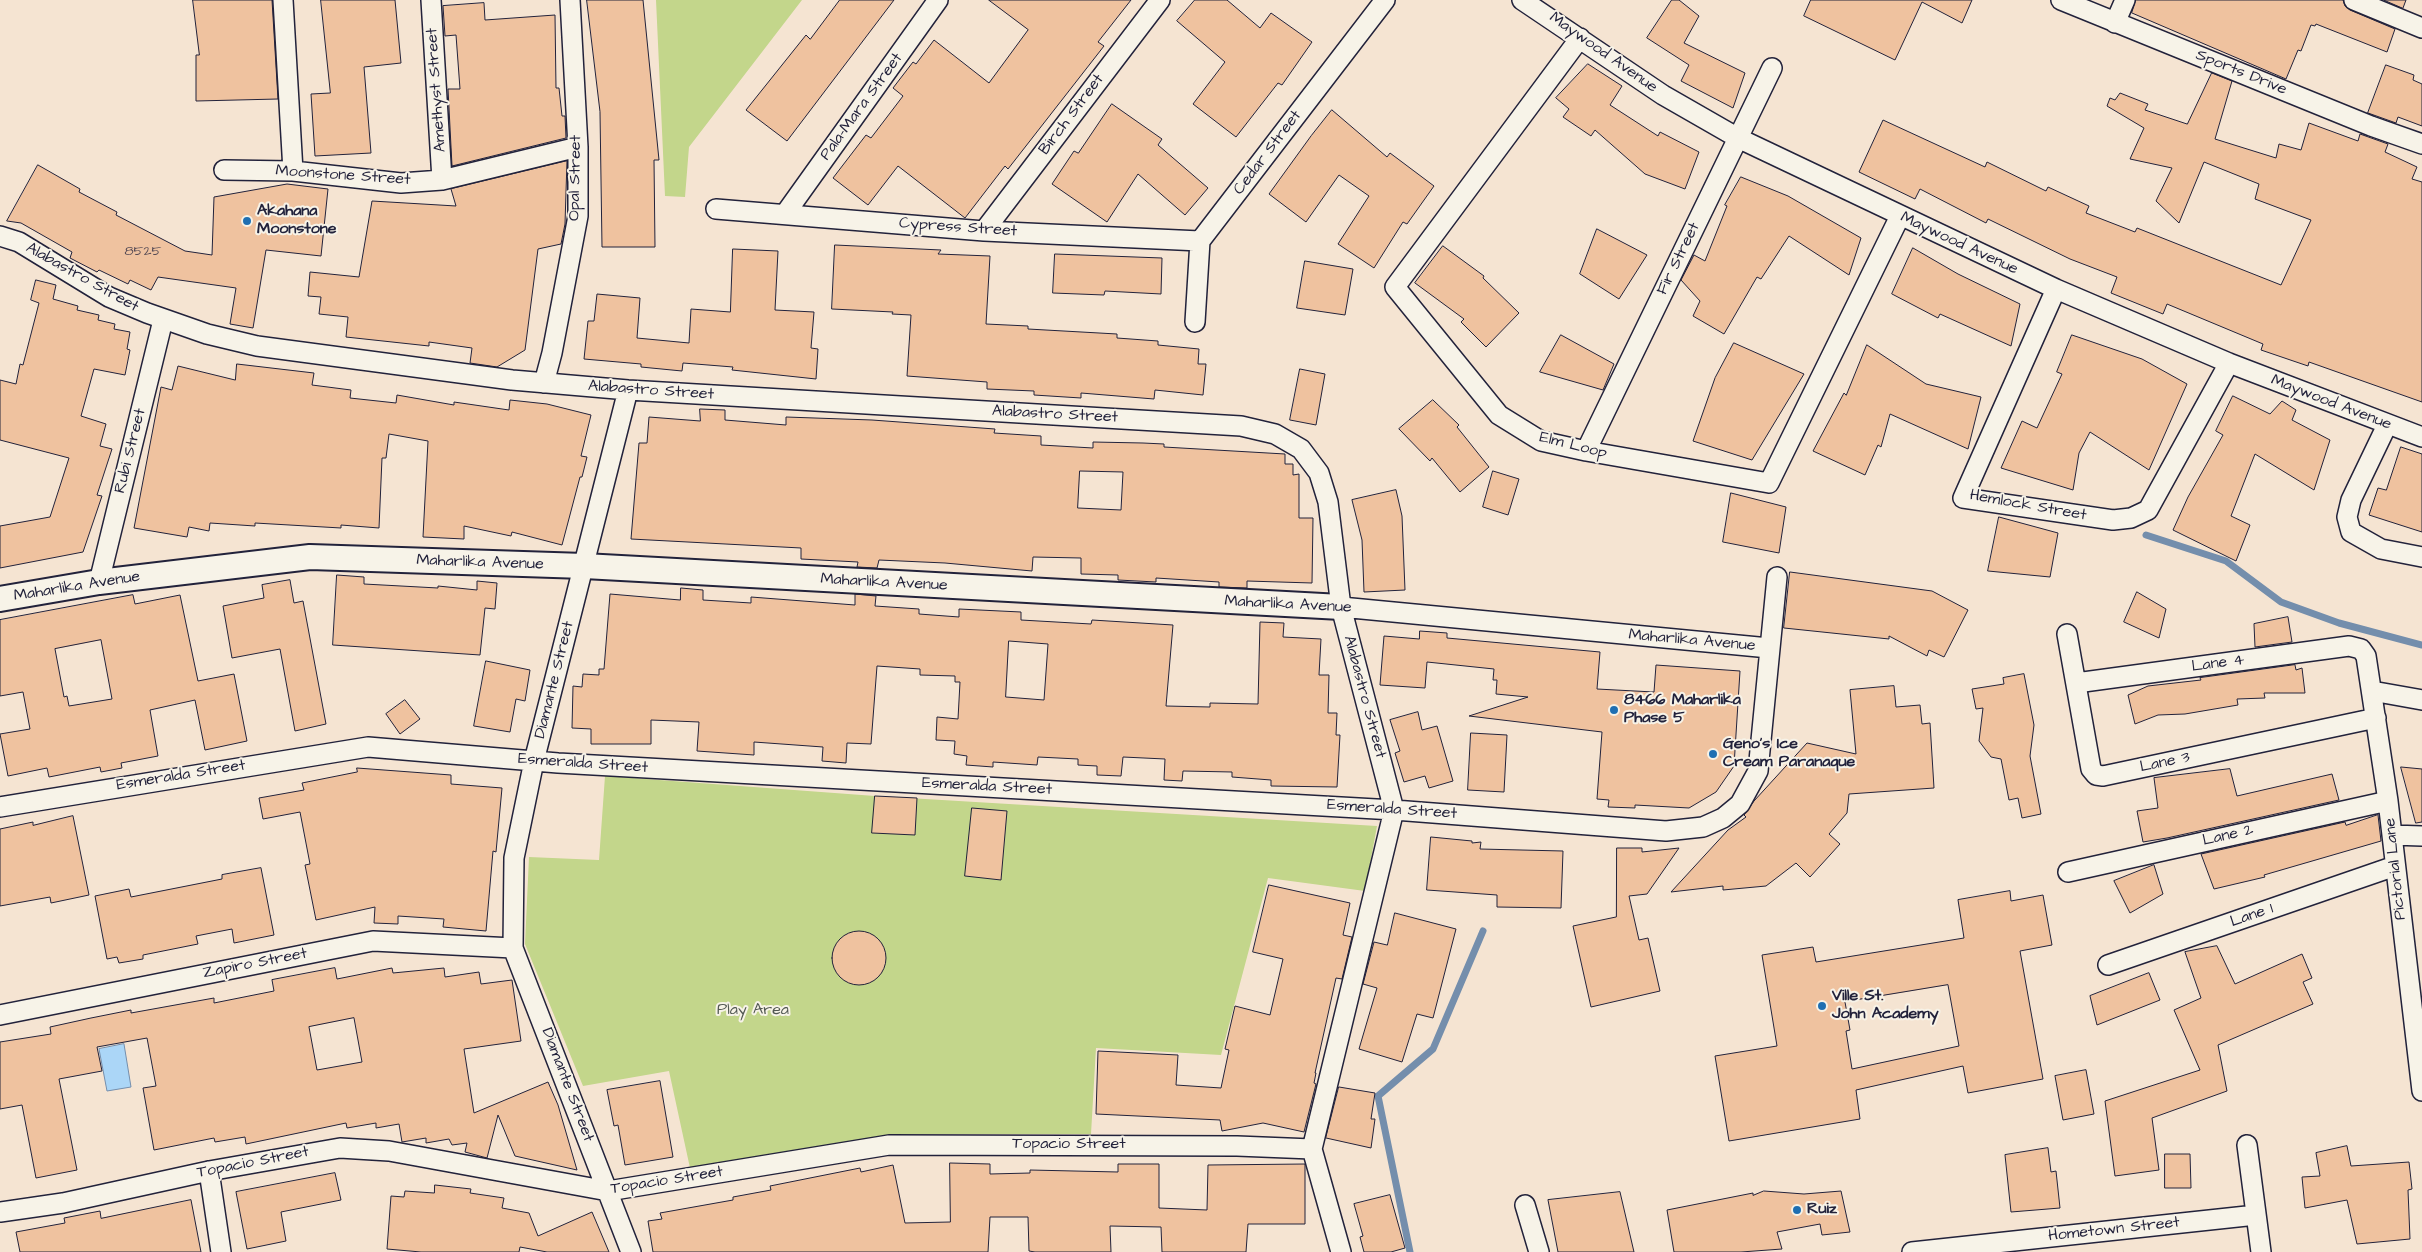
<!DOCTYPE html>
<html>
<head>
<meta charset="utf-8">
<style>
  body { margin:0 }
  canvas { display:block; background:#f5e4d2 }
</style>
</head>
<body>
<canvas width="2422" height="1252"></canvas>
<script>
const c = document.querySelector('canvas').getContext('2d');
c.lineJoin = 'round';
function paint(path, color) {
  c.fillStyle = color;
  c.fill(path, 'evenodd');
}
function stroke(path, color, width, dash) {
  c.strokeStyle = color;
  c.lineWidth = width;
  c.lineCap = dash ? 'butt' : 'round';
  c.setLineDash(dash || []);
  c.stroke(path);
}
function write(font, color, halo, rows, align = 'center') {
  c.font = font + ' "Architects Daughter",sans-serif';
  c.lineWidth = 4;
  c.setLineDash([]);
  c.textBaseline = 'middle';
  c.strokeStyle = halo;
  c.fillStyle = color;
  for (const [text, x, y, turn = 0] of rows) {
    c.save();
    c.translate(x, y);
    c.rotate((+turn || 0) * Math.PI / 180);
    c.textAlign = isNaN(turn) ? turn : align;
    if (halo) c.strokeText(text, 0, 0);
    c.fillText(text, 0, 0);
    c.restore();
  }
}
paint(new Path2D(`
  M656 0H802L689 147 685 197 665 196Z
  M605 776 875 796 1377 826 1365 891 1268 878 1221 1055 1096 1048 1091 1134H913L840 1143 690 1168 669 1071 583 1086 525 944 529 857 599 860Z`), '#c3d68b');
const water = new Path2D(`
  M124 1044 131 1087 107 1091 99 1049Z`);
paint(water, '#abd6f7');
stroke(water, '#748eac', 1);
stroke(new Path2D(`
  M2146 535 2226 561 2281 602 2339 623 2422 645
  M1410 1252 1378 1096 1433 1049 1483 931`), '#748eac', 7);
const building = new Path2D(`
  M193 0H272L278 99 196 101V55H199Z
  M321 0H395L401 63 364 67 371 153 315 156 311 94 330 93Z
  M587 0H643L659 160H654L655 247H602L600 112Z
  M840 0H894L787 141 746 110 806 35 810 39Z
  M989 0H1131L1098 42 1104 46 1008 169 1005 166 965 218 898 166 868 205 833 178 866 135 871 138 903 96 893 88 913 62 916 64 934 40 989 83 1028 30Z
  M1195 0H1227L1260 28 1271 13 1312 42 1282 85 1278 83 1236 137 1193 104 1225 62 1177 21Z
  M1672 0H1679L1699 16 1684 43 1745 73 1733 108 1681 81 1689 65 1647 38Z
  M1811 0H1972L1962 23 1922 2 1895 60 1804 16Z
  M2136 0H2343L2345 6 2350 10 2395 29 2387 52 2316 24 2315 26 2311 25 2301 51 2298 50 2286 79 2132 13Z
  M2384 0H2406L2403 8Z
  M484 3 485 20 555 15 556 88H559L562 116H565L566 138 452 166 448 89H460L456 35 445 36 443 6Z
  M1588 64 1622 86 1610 105 1658 136 1660 132 1699 152 1685 189 1645 174 1595 130 1591 136 1563 117 1569 109 1556 98Z
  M2386 65 2414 75 2413 80 2422 84V126L2398 117 2396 123 2368 113Z
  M2212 73 2232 81 2215 139 2276 158 2279 144 2301 150 2309 123 2358 141 2360 134 2388 144 2385 152 2417 167 2412 179 2422 182V402L2309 362 2308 366 2261 350 2263 344 2167 304 2163 314 2111 293 2117 277 2070 259 1988 219 1986 223 1920 189 1915 199 1859 172 1883 120 1985 167 1987 162 2046 191 2048 187 2089 206 2086 213 2135 232 2137 228 2281 285 2311 220 2255 199 2259 184 2204 162 2179 223 2156 201 2172 168 2130 159 2144 128 2107 106 2110 98 2115 100 2120 93 2148 104 2145 110 2187 124Z
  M1112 104 1162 139 1158 145 1208 188 1185 215 1138 174 1107 222 1052 184 1074 151 1078 153Z
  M1332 110 1387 157 1390 153 1434 186 1407 224 1403 222 1374 268 1338 244 1369 196 1339 175 1306 222 1269 194 1311 136Z
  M567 161 565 224 561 244 538 249 525 350 497 367 470 363 472 348 429 342V346L346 337 348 317 319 314 321 297 308 296 310 272 359 277 372 201 456 206 451 189Z
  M38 165 80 189 79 192 117 212 116 215 185 251 212 255 214 197 287 184 328 189 321 256 266 250 253 328 230 324 236 288 158 277 151 290 130 280 128 284 99 270 97 272 70 258 72 252 21 223 7 221Z
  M1741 177 1788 196 1861 238 1849 275 1789 236 1761 279 1757 277 1724 334 1693 316 1700 301 1681 280 1694 255 1705 261 1727 206 1725 205Z
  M1597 229 1647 255 1619 299 1580 274Z
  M835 245 941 250 938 254 990 256 986 324 1028 326V329L1117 334V338L1158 341V345L1199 349 1198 364H1206L1203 395 1155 390 1154 399 1081 393V398L1034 395V391L987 389V382L907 376 911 315 892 314 893 312 832 309Z
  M1443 246 1484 276 1483 278 1519 313 1486 347 1461 322 1464 319 1415 283Z
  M1913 248 1958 274 2020 304 2011 346 1940 314 1938 318 1892 294Z
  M733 249 778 251 775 310 814 312 811 348 818 349 816 379 732 370 733 367 683 363 682 371 641 367V364L584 359 588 321H594L597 294 640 298 637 338 689 343 691 309 730 312Z
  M1055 254 1162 258 1161 294 1105 291 1104 295 1053 293Z
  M1305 261 1353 269 1345 315 1297 308Z
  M36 280 56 285 53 299 78 306 77 310 99 315 98 320 115 324 114 329 130 332 127 349 130 350 125 375 94 369 81 416 106 424 100 446 112 449 97 495 102 496 83 552 0 568V526L50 517 69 458 0 440V380L16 384 20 364 23 365 39 303 31 300Z
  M1561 335 1614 364 1603 390 1540 372Z
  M2072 335 2142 359 2187 384 2149 470 2090 432 2079 453 2073 490 2001 468 2022 421 2037 428 2062 374 2057 372Z
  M1734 343 1804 374 1752 460 1693 441 1715 378Z
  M1867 345 1926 384 1981 397 1968 449 1890 414 1881 447 1878 445 1865 475 1813 451 1844 393 1846 395Z
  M237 364 314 373 312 385 351 390 350 398 396 403 397 395 454 405V402L509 410 510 400 547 404 591 415 581 456 587 457 582 477H580L562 545 512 532 511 536 464 526V539L423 537 428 441 389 434 386 458H382L379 528 341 525V528L255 523V526L210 523 209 531 189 527 187 537 134 528 161 387 172 390 178 366 235 380Z
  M1300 369 1325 374 1316 425 1290 420Z
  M2233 396 2270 414 2282 401 2296 410 2292 420 2330 440 2314 490 2255 454 2231 516 2250 525 2236 561 2173 530 2188 497 2223 435 2216 431Z
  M1433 400 1459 425 1457 427 1489 467 1460 492 1432 458 1430 461 1399 429Z
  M700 409 725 410V420L786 425V417L872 420 995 429 994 433 1041 436V445L1093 448V442L1143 443 1164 444V447L1285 454V464H1293V475L1299 474V518H1313L1312 583 1247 581V588L1219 587V582L1156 578V582L1118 580V575L1081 574V558L1033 557 1032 571 945 563 879 560 877 568 857 567 858 562 801 559V548L631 539 639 443H647L649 417 700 421ZM1080 471 1123 472 1121 510 1078 508Z
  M2401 447 2422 454V532L2369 515 2378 488 2386 490Z
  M1493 471 1519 479 1508 515 1483 507Z
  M1396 490 1402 516 1405 590 1364 592 1362 540 1352 500Z
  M1731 493 1786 507 1779 553 1723 542Z
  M1999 517 2058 533 2050 577 1988 571Z
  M1790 572 1932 591 1968 610 1944 657 1929 650 1927 656 1889 636V639L1784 628Z
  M337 575 364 577V584L438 588V586L477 590V581L497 583 495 609 485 608 480 655 333 645Z
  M290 580 294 603 303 601 326 724 295 731 280 649 232 658 223 606 264 598 262 585Z
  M681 588 703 590V600L751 603V597L855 605V594L876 596 875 606 919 609V614L959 617V609L1021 612V620L1091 624 1092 620 1173 625 1166 706 1210 707V703L1258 704 1260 622 1284 623 1283 637 1321 639 1319 675H1329L1328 713H1337L1336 735H1340L1337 787 1271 786V780L1232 777V772L1183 771 1182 781 1164 780 1165 759 1123 757 1121 776 1097 775V766L1078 765V759L1038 757 1037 765 993 762V767L966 765 967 756 954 754 955 741 936 740 937 717 958 719 960 682H955V676L920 675V669L877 666 871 744 847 743 846 763 822 761 823 747 754 742V755L697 751 699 722 651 720V744H591V729L572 728 573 686 582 687 583 674 599 675V669H604L610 594 680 600ZM1009 641 1048 644 1044 700 1006 697Z
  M2137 592 2166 609 2159 638 2124 622Z
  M133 595 135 604 180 595 198 681 234 674 247 741 205 750 195 700 150 710 158 756 121 763 122 768 101 772 100 767 49 777 47 768 8 776 0 734 30 729 23 692 0 696V620ZM101 640 112 699 69 706 67 696 64 697 55 649Z
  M2288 617 2292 642 2255 647 2254 624Z
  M1420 631 1447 633V638L1600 652 1597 689 1654 692 1656 665 1740 671 1734 766 1716 792 1689 808 1635 805V808L1608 807 1609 800 1597 799 1602 732 1469 716 1528 697 1496 694 1497 680H1493L1494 669 1427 662 1425 688 1380 685 1384 636 1419 639Z
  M486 661 530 670 525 701 516 699 510 732 474 726Z
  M2295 665 2296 670 2302 668 2305 693H2264L2265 698 2237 699 2238 705 2185 714 2158 715 2135 724 2128 695 2148 686 2201 680 2200 678Z
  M2024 674 2034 725 2030 756 2041 814 2022 818 2018 798 2009 800 2001 759 1991 757 1979 741 1983 708 1976 709 1972 689 2004 684 2003 678Z
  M1894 686 1896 707 1920 705 1922 724 1930 723 1934 788 1849 794 1847 813 1829 834 1840 844 1810 877 1796 863 1766 886 1723 890V886L1671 892 1728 830 1746 817 1744 815 1754 801 1807 743 1856 754 1850 690Z
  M405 700 420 719 400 734 386 714Z
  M1418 712 1422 730 1437 726 1453 781 1429 788 1425 776 1404 782 1395 753 1400 751 1390 720Z
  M1471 733 1507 735 1504 792 1468 790Z
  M2401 767 2422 769V822L2416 823Z
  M357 768 451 775V784L502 788 496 852 493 851 486 931 443 927 444 919 398 916V924L374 923 375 907 316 920 305 865 310 864 300 812 263 819 259 798 304 790 302 783 357 772Z
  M2230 769 2237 796 2332 774 2339 800 2167 838 2143 842 2137 811 2158 808 2154 778Z
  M875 796 917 798 915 835 872 833Z
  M972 808 1007 811 1001 880 965 876Z
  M2378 815 2381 841 2264 875 2265 877 2214 889 2201 854 2345 822 2346 825Z
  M73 816 89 895 51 903 50 897 0 906V829L33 822V825Z
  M1431 837 1472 841V843L1481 842 1480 849 1563 851 1561 908 1497 907V895L1427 890Z
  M1617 848H1642V852L1679 848 1647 894 1629 896 1639 940 1648 938 1660 991 1591 1007 1573 926 1616 917Z
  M2154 865 2163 894 2130 913 2114 881Z
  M261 868 274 935 234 943 232 929 196 936 198 944 143 955V959L119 963 117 957 107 959 95 896 129 889 131 897 222 879V875Z
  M1269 885 1350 903 1343 935 1352 937 1342 979 1336 978 1315 1073H1316L1314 1083 1316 1084 1304 1132 1263 1123 1222 1131 1220 1120 1096 1114 1098 1051 1178 1055 1176 1085 1221 1088 1229 1050 1225 1049 1235 1006 1270 1015 1283 959 1253 952Z
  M2010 891 2011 901 2043 895 2052 945 2020 951 2043 1079 1968 1093 1963 1066 1856 1090 1860 1119 1729 1141 1715 1056 1777 1046 1762 955 1813 947 1816 962 1964 938 1958 900ZM1948 985 1959 1046 1852 1069 1846 1031 1850 1030 1845 1002Z
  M1395 913 1456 929 1433 1018 1417 1014 1402 1062 1359 1049 1377 988 1363 984 1374 942 1387 945Z
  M832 958a27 27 0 1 1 54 0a27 27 0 1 1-54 0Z
  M2217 946 2235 984 2302 954 2312 978 2303 982 2313 1004 2218 1045 2227 1091 2152 1118 2159 1170 2115 1176 2105 1101 2200 1070 2174 1010 2201 998 2185 952Z
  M335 968 337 979 392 968 393 973 444 968 445 977 479 972 481 984 512 980 521 1041 464 1049 474 1113 548 1082 558 1105 577 1170 515 1156 498 1115 487 1158 465 1152 467 1143 452 1145 449 1139 426 1143V1138L402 1142 399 1124 376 1128V1123L347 1128 346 1123 246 1144 245 1137 215 1142 214 1138 154 1150 143 1088 156 1086 147 1038 97 1047 102 1071 59 1079 77 1170 36 1178 22 1105 0 1109V1042L51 1034 50 1027 91 1018 131 1010V1013L214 998V1003L274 991 272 980ZM354 1018 362 1062 317 1070 309 1027Z
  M2149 973 2160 1000 2097 1025 2090 996Z
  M2086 1070 2094 1114 2063 1120 2055 1076Z
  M660 1081 673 1157 625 1165 618 1125 614 1126 607 1090Z
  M1339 1087 1375 1093 1371 1119H1375L1371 1148 1326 1138Z
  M2347 1146 2351 1166 2409 1162 2412 1189 2408 1190 2410 1239 2357 1244 2347 1200 2305 1208 2302 1177 2320 1176 2316 1153Z
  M2048 1148 2051 1172 2056 1171 2060 1208 2011 1212 2005 1155Z
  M2165 1154H2190L2191 1188H2165Z
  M950 1163 990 1164V1174L1030 1173V1170L1118 1172V1164H1159V1208L1207 1210 1208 1165 1305 1164V1224H1248L1246 1252H1162L1161 1227 1110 1226 1111 1252H1035L1029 1251 1028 1217H990L988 1252H653L648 1221 662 1219 660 1213 733 1200V1197L771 1190 770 1186 860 1168 861 1172 893 1165 905 1223 950 1222Z
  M335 1173 341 1200 281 1212 286 1241 247 1249 236 1192Z
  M435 1185 471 1189 470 1193 504 1198 502 1208 529 1213 538 1236 592 1212 609 1252H547L520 1247 519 1252H421L387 1249 391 1196 404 1197 405 1191 434 1193Z
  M1764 1191 1804 1194 1841 1191 1850 1232 1822 1235 1820 1224 1777 1232 1782 1249 1741 1252H1674L1667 1210 1753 1193V1195Z
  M1620 1192 1634 1252H1558L1548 1200Z
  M1390 1195 1405 1248 1391 1252H1364L1360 1237 1363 1236 1354 1204Z
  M191 1200 201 1252H20L16 1232 65 1223 64 1218 100 1211 101 1218Z`);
paint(building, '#efc29f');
stroke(building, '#22223b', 1);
const minor = new Path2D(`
  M283 0 293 171
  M431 0 442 180
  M1522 0 1663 95 1738 138 2056 289 2229 363 2422 437
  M2061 0 2371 126 2422 144
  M2354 0 2422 28
  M2115 23 2125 0
  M1580 38 1395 287 1499 415 1541 441 1586 451 1769 483 1900 216
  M224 170 293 171 401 183 442 180 578 147
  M716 209 984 231 1200 241
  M785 214 938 0
  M984 231 1160 0
  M0 236 19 242 109 297 147 313 207 334 257 346 512 380 628 390 1241 426 1275 434 1301 449 1319 473 1328 502 1341 607 1394 810 1312 1149 1341 1252
  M2056 289 1963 498 2113 520 2131 518 2148 510 2229 363
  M1195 322 1200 241 1385 0
  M544 383 552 353 578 216V147L570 0
  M628 390 534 761 514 858 513 948 631 1252
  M2387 425 2351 500 2347 517 2351 532 2381 549 2422 557
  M1586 451 1772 68
  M99 582 163 320
  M1341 607 1769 648
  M2067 634 2091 769 2096 775 2103 776 2376 718
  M2076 683 2349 646 2361 649 2366 656 2388 801 2422 1091
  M2372 691 2422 700
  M0 807 368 747 558 763 1394 810 1666 831 1703 827 1723 818 1740 804 1758 771 1777 577
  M2392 835 2422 836
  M2068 872 2388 801
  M2108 965 2395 866
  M0 1015 373 941 513 948
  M2247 1145 2261 1252
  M209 1171 221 1252
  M1525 1205 1539 1252
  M0 1212 63 1203 209 1171 340 1148 389 1151 608 1191 889 1145 1237 1146 1312 1149
  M1912 1252 2256 1215`);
const tertiary = new Path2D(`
  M0 599 99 582 310 557 584 566 1341 607`);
stroke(minor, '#22223b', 22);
stroke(tertiary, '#22223b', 28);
stroke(minor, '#f7f3e8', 19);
stroke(tertiary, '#f7f3e8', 24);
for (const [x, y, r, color] of [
  [247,221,5,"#1f6fb2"],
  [1614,710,5,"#1f6fb2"],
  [1713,754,5,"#1f6fb2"],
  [1822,1006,5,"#1f6fb2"],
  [1797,1210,5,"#1f6fb2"]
]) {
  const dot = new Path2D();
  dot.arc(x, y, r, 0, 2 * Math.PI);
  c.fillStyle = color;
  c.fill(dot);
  stroke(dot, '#f7f3e8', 2);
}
write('14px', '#554a54', null, [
  ["8525",143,252]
]);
write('16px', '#22223b', '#f7f3e8', [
  ["Maywood Avenue",1603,53,35],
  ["Sports Drive",2241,73,22],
  ["Amethyst Street",437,90,-94],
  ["Pala-Mara Street",862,107,-54],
  ["Birch Street",1072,115,-53],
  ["Cedar Street",1268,153,-53],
  ["Moonstone Street",343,176,4],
  ["Opal Street",576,178,-89],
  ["Cypress Street",958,228,4],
  ["Maywood Avenue",1959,244,25],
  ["Fir Street",1679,259,-64],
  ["Alabastro Street",82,278,29],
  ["Alabastro Street",651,391,4],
  ["Maywood Avenue",2331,403,21],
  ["Alabastro Street",1055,415,3],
  ["Elm Loop",1573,446,14],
  ["Rubi Street",131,451,-76],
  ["Hemlock Street",2028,506,10],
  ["Maharlika Avenue",480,563,2],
  ["Maharlika Avenue",884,583,3],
  ["Maharlika Avenue",77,587,-9],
  ["Maharlika Avenue",1288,605,3],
  ["Maharlika Avenue",1692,641,5],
  ["Lane 4",2218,664,-8],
  ["Diamante Street",555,680,-76],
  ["Alabastro Street",1364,697,75],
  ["Lane 3",2165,763,-12],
  ["Esmeralda Street",583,764,4],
  ["Esmeralda Street",181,776,-9],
  ["Esmeralda Street",987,787,3],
  ["Esmeralda Street",1392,810,4],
  ["Lane 2",2228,836,-13],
  ["Pictorial Lane",2396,869,-96],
  ["Lane 1",2252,916,-19],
  ["Zapiro Street",255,964,-11],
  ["Diamante Street",567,1085,69],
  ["Topacio Street",1069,1145],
  ["Topacio Street",253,1163,-11],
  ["Topacio Street",667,1181,-9],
  ["Hometown Street",2114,1230,-6]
]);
write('bold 16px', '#22223b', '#f7f3e8', [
  ["Akahana",257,212],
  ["Moonstone",257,230],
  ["8466 Maharlika",1624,701],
  ["Phase 5",1624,719],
  ["Geno’s Ice",1723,745],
  ["Cream Paranaque",1723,763],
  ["Ville St.",1832,997],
  ["John Academy",1832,1015],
  ["Ruiz",1807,1210]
], 'left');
write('16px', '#525853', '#f7f3e8', [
  ["Play Area",753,1011]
]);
</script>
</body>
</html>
